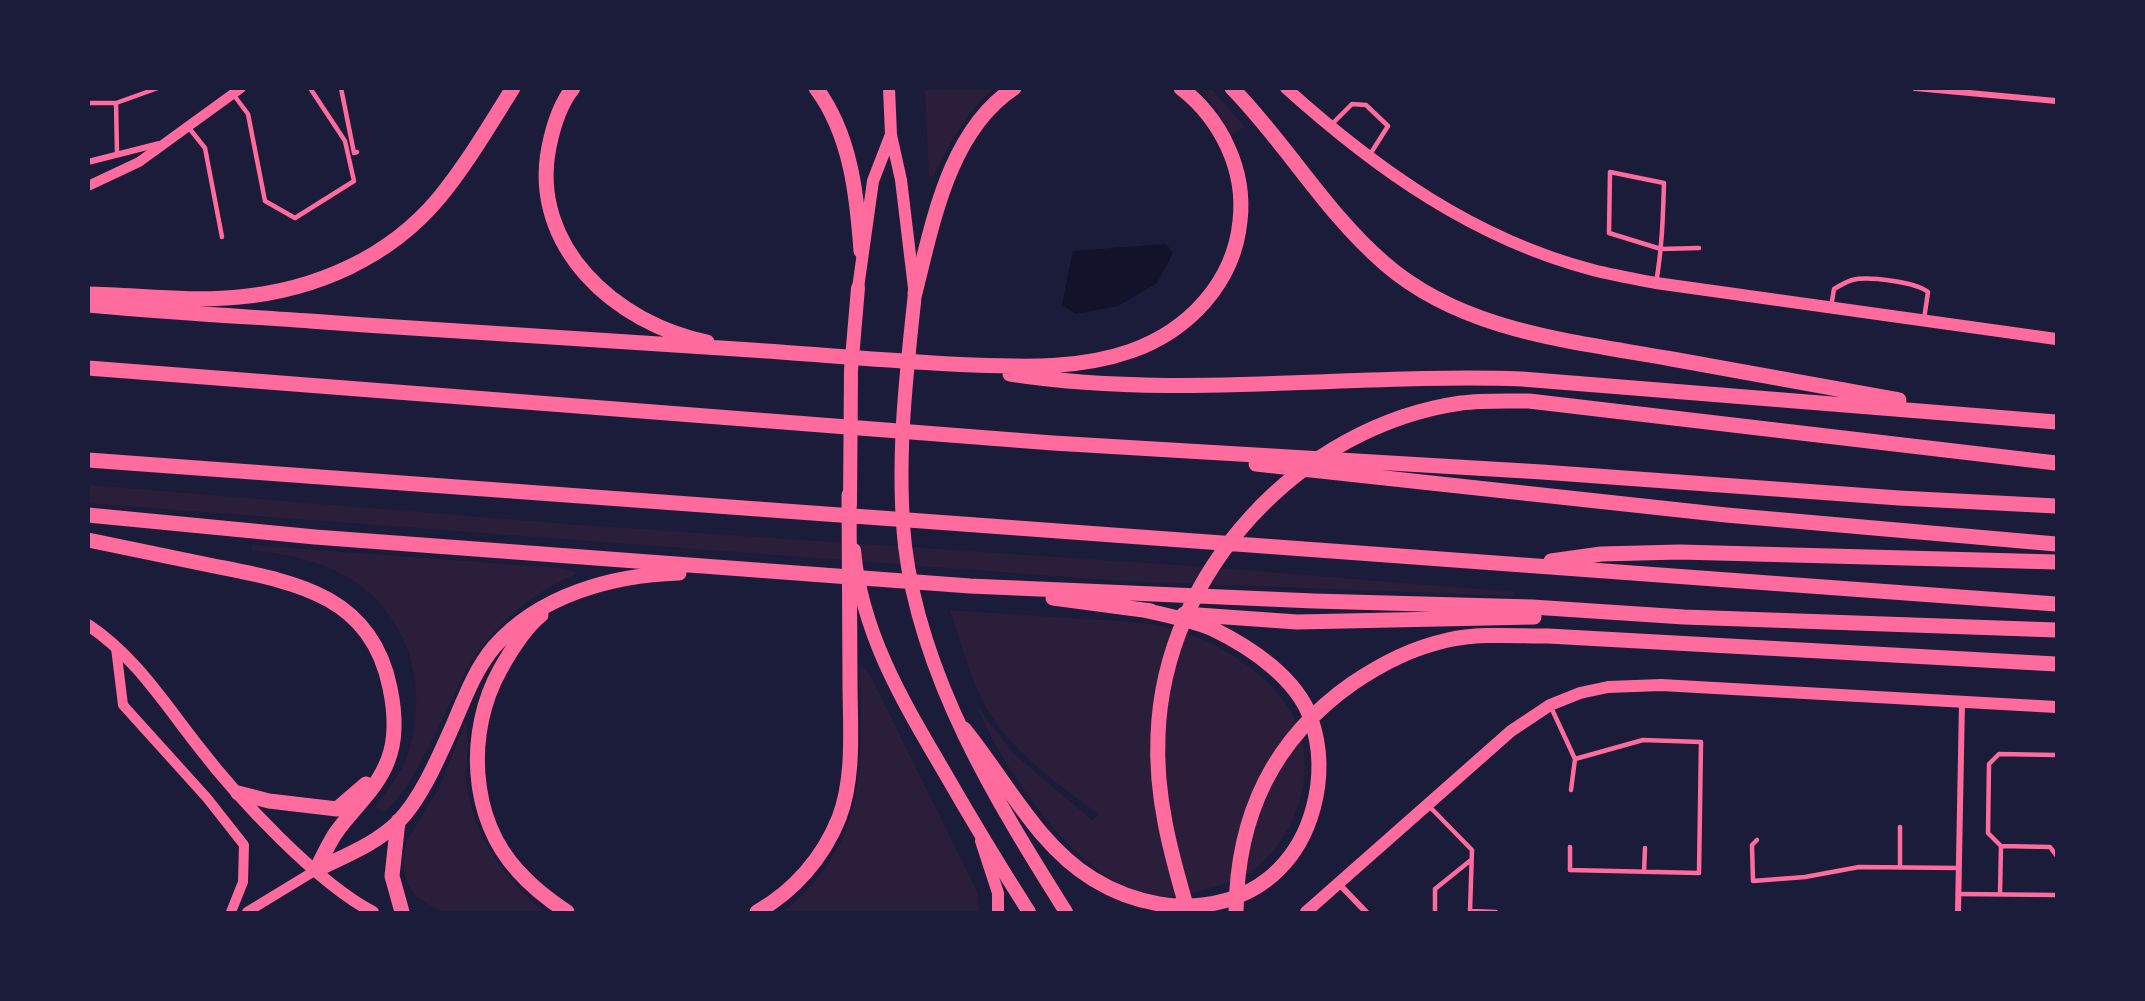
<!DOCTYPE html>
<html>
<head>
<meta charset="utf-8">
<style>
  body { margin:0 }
  #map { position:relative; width:2145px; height:1001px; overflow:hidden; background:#1b1b3a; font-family:"Alegreya Sans",sans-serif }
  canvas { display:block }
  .frame { position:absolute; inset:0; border:90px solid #1b1b3a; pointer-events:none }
</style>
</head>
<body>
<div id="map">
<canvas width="2145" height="1001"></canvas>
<div class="frame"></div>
</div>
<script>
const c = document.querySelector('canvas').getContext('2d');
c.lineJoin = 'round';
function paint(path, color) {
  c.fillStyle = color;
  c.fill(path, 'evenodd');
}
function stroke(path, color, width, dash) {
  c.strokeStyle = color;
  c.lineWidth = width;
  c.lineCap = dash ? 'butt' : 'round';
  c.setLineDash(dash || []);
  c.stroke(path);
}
paint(new Path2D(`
  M925 89H993C966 112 950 143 934 175L929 178Z
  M1198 89H1212L1245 127 1232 134 1206 94Z
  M89 485 566 524 1206 567 1516 592 1513 596 1121 581 98 504 89 503Z
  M252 545 558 568 576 572 575 575C532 592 495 625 471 663 452 693 410 802 382 812L376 807C379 799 385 795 389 788 397 777 407 761 410 748 430 676 403 600 331 569 306 557 279 554 252 550Z
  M950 610C994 613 1039 616 1084 619 1119 621 1155 621 1189 634 1227 648 1265 673 1288 707 1323 760 1300 836 1251 872 1241 879 1225 884 1213 887 1194 893 1169 900 1149 895 1077 880 1003 769 976 705L1014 754 1093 821 1098 814C1058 784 1013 753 987 709 970 679 961 643 950 610Z
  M863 667 870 675 977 891 979 912H783C869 843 861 768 860 668Z
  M465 723C471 734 466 762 466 777 470 831 504 880 545 912H442L416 897 408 885 402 860 407 840 438 790Z`), '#2a1e3b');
paint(new Path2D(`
  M1166 244 1173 253 1157 283 1118 306 1075 314 1062 304 1073 251Z`), '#12122b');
stroke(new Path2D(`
  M341 88 354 153 357 152
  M233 94 248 114 265 201 295 218 354 181 345 141 310 88
  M88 103H116L158 88
  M116 103 117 153
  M1330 126 1352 104 1366 105 1388 126 1369 156
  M189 128 205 148 222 237
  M1656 283C1662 249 1663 217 1664 183L1610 172 1609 233 1661 249 1699 248
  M1831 307 1834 289C1839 286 1846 282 1852 280 1868 276 1916 282 1928 292L1924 319
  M1550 705 1575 759 1571 790
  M2056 755 1999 754 1989 764 1988 833 2001 846 2050 847 2056 855
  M1428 805 1472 850 1470 911 1496 912
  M1757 840 1752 845 1753 881 1805 877 1859 867 1959 868
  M1570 847V870L1699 873 1701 742 1643 740 1575 759
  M1900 867V827
  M1644 872 1645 848
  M1958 894 2056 895
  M2000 894 2001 846
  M1435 912V889L1471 860`), '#ff6b9d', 4.5);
stroke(new Path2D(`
  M1915 88 2056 101
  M88 162 159 144
  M1340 885 1366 912
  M1958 912 1962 702`), '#ff6b9d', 6);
stroke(new Path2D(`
  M88 186 139 162 241 88
  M116 648 123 705 207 798 244 845 243 882 231 912
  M247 912 316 870`), '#ff6b9d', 10);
stroke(new Path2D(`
  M889 88 891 135 901 180 914 288
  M1286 88C1376 169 1474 239 1593 270 1613 275 1635 279 1656 283L2056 339
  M858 288 873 181 890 137
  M88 625C134 655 165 704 198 746 237 797 317 883 373 912
  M981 841 998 893V912
  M1306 912 1511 731 1550 705 1580 693 1608 687 1661 685 2056 707`), '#ff6b9d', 12);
stroke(new Path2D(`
  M915 293C906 376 896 462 905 546 921 678 996 801 1066 912
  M850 504 851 370 858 288
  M854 550C861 631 902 700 942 768 970 817 999 865 1029 912`), '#ff6b9d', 14);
stroke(new Path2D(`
  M573 88C560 104 553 127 549 147 529 246 616 324 707 342
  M816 88C851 135 857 196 861 251
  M1232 88C1286 143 1325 212 1384 263 1463 332 1572 341 1672 359 1748 373 1824 387 1899 400
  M915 293C933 222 949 131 1014 88
  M88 294C138 295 190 302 239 297 315 290 389 258 439 198 467 164 489 126 513 88
  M88 305C162 312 236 316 310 321 457 332 604 341 752 350 826 355 899 362 973 365 1026 367 1080 369 1131 351 1188 331 1234 283 1240 221 1246 170 1221 119 1181 88
  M88 368 1053 443 1542 472 1899 498 2056 506
  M1010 374C1179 400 1351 373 1522 379L2056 422
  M88 460 2056 604
  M1256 464 1726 515 2056 544
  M88 515 315 537 970 586 1314 601 1532 607 1684 617 2056 630
  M88 540C130 549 172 557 214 566 294 582 371 594 390 688 395 712 397 737 388 760 377 790 352 809 335 834 328 845 322 858 316 870
  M1551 561 1601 554 1680 552 2056 562
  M1053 598 1151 611
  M1184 614 1297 622 1534 617
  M541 615C525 628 510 652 500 670 466 731 469 818 518 871 532 887 549 900 567 912
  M964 729C1005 779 1037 845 1093 879 1176 930 1285 910 1313 809 1321 780 1321 748 1311 719 1297 678 1250 647 1213 629 1191 620 1166 615 1143 610
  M238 793 269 801 337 809 366 784
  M398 821 392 876 402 912
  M316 870C344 856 376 844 398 822 422 798 440 754 454 723 465 697 476 668 494 647 539 595 613 575 679 573
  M757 912C794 891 823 858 839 818 855 776 850 726 850 682 850 619 849 557 849 495
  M1188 912C1171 854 1155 797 1158 735 1164 572 1300 426 1461 403 1483 400 1507 401 1529 401L2056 463
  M1236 912C1237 815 1273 739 1353 683 1383 663 1412 648 1448 640 1480 633 1515 636 1548 636L2056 664`), '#ff6b9d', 15);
</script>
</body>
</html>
